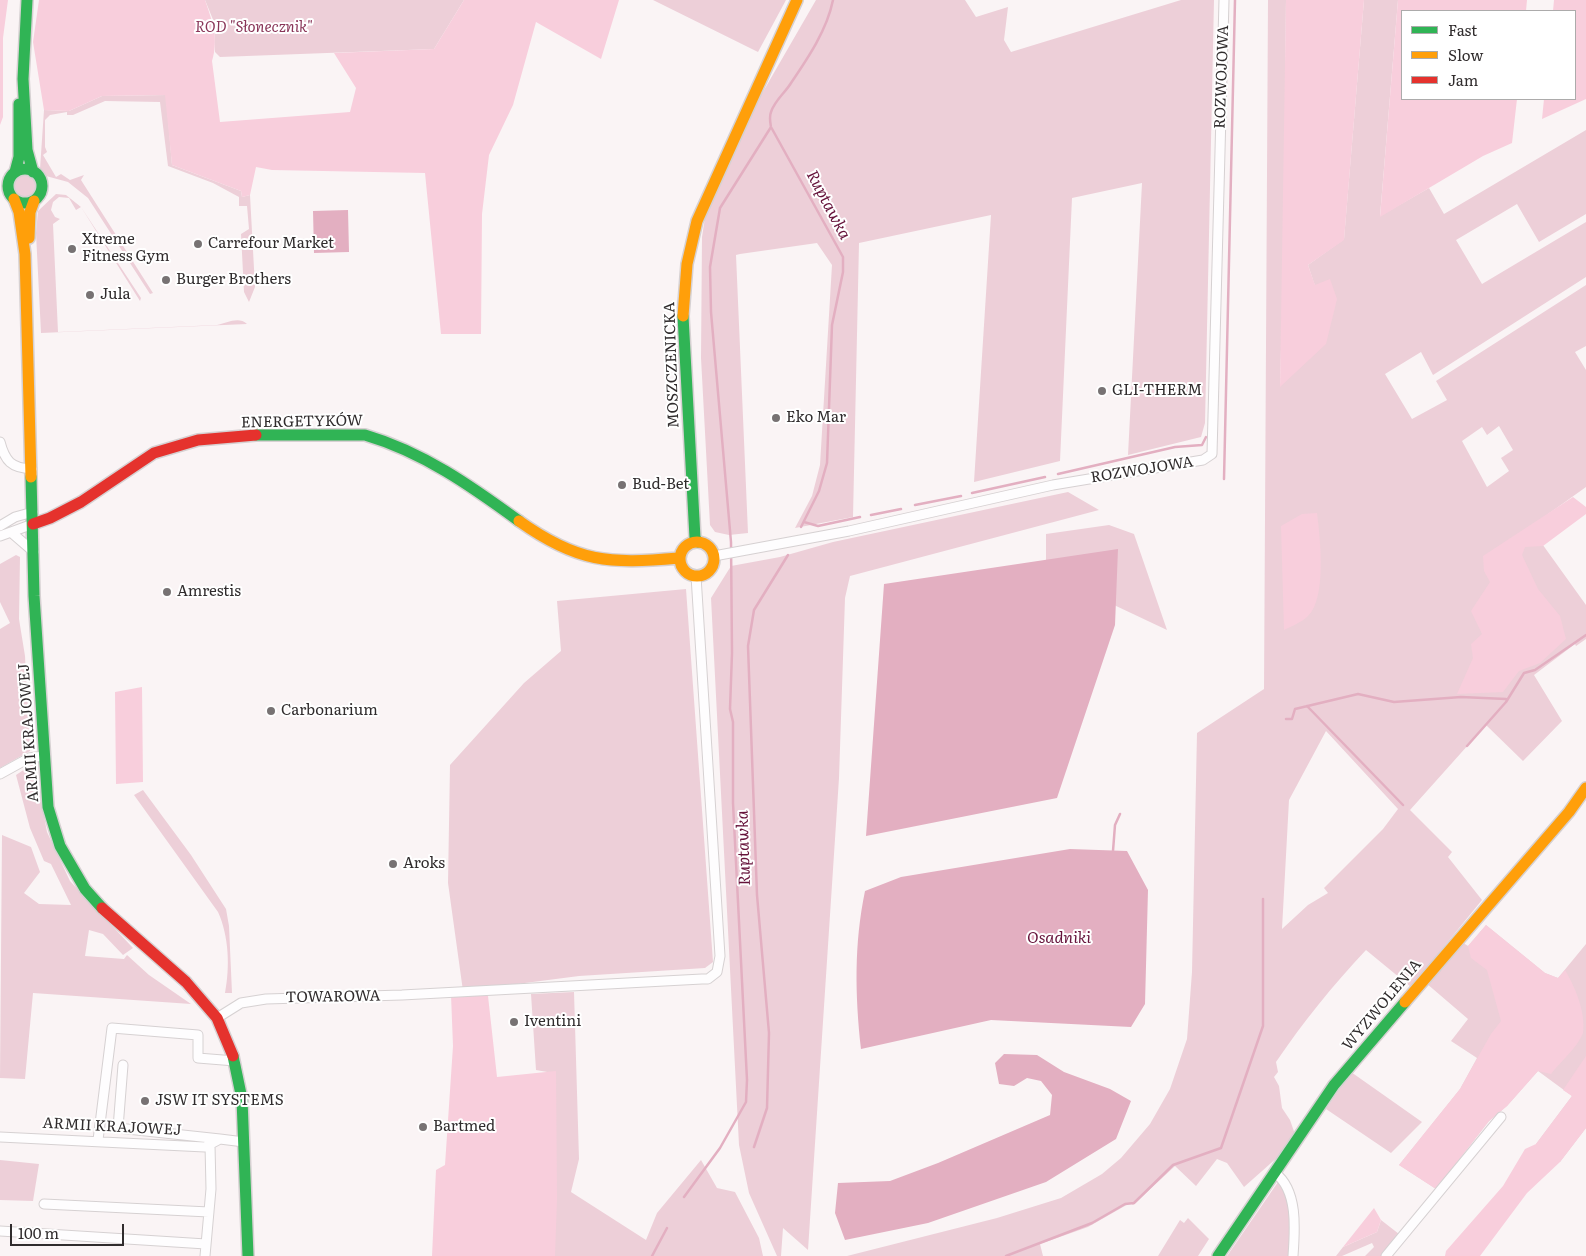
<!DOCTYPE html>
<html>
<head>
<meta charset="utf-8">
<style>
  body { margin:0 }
  #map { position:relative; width:1586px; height:1256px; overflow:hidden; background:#faf4f5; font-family:Literata,serif }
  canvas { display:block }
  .legend { position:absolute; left:1401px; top:10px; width:175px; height:90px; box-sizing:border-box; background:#fff; border:1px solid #acabab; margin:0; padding:6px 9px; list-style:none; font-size:15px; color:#302c2d }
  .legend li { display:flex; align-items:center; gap:10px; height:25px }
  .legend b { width:25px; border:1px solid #acabab }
  .scale { position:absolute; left:10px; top:1224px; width:114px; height:22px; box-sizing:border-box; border:2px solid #302c2d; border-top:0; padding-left:6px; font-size:15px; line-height:18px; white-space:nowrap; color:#302c2d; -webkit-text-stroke:4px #fff; paint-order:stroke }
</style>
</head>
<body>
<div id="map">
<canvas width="1586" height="1256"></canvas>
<ul class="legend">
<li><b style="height:6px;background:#30b455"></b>Fast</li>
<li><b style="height:6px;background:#ff9f0a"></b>Slow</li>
<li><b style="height:6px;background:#e5322d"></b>Jam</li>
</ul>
<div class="scale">100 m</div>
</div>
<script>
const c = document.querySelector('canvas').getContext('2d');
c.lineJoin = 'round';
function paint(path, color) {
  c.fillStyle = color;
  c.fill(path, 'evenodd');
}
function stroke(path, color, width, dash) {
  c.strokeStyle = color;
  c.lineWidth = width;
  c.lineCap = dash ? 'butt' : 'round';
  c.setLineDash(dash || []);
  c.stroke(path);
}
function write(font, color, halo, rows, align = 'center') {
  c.font = font + ' Literata,serif';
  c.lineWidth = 4;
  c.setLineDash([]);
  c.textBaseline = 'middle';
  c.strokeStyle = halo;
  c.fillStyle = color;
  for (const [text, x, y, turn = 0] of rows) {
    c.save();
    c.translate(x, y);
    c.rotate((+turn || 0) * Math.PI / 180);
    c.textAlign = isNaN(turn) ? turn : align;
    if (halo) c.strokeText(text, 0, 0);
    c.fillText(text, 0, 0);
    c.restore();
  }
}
paint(new Path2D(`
  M205 0H464L434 49 220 57 215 52 214 22Z
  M653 0H786L758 52Z
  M816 0H965L976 17 1008 7 1004 40 1011 52 1181 0H1214L1205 423 1201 437 1128 455 1142 183 1072 198 1060 461 974 482 991 215 859 243 853 517 795 528 812 496 820 465 832 265 817 243 740 254 736 255 748 533 729 535 715 532 710 525 701 358 702 237 706 211 749 116Z
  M1268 0H1286L1285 95 1288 98 1280 386 1315 286 1308 265 1344 239 1364 0H1398L1380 216 1429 188 1444 214 1586 130V214L1539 242 1517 204 1456 240 1482 284 1586 222V277L1433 375 1421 352 1385 374 1412 419 1447 400 1436 381 1586 285V346L1575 352 1586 370V487L1530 527 1586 605V639L1576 646 1575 644 1534 675 1562 721 1523 761 1486 725 1410 810 1452 852 1448 857 1482 900 1411 987 1366 950C1333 985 1303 1022 1276 1062L1278 1072 1274 1077 1279 1086 1282 1108 1290 1120 1297 1140 1244 1187 1227 1163 1217 1159 1196 1186 1175 1166 1133 1205 1130 1203 1088 1227 1040 1244 1043 1256H847L997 1218 1061 1198 1102 1174 1121 1158 1150 1124 1170 1089 1187 1039 1192 972 1197 733 1264 689ZM1499 426 1513 450 1501 458 1509 471 1487 487 1462 441 1482 427 1487 435ZM1326 731 1398 809 1383 829 1324 888 1328 893 1308 905 1282 929 1289 800Z
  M166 95 172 165 241 191 242 197 250 195 255 287 249 302 244 292 241 234 249 229 247 206H239V197L213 183 168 166 160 102 105 101 73 115H67V112L50 115 45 120V147L47 152 43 155 56 177 61 174 70 180 84 175 81 180 153 293 150 294 88 198 68 182 46 176 40 169 44 110 69 111 102 96Z
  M14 186a11 11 0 1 1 22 0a11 11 0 1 1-22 0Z
  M56 194 66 195 81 207 141 298 140 301 81 207 76 210 69 198 59 197 53 202 51 210 55 217 60 219 53 224 58 332 217 325C226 323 239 316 247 324L41 333 36 233 38 211Z
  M1068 492 1099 510 850 576 845 598 839 778 808 1250 783 1228 781 1256H777L749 1193 739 1145 711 598 731 566 780 557 833 542Z
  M1109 525 1134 534 1167 630 1114 605 1046 562V534Z
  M16 555 20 557 19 619 25 656 30 751 0 768V629L10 623 0 602V564Z
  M686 589 713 962 705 968 579 976 463 991 448 883 450 765 524 683 561 651 557 601Z
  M34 763 47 832 70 881 133 948 123 955 103 934 89 930 85 956 124 959 127 955 149 975 191 1004 33 993 25 1079 0 1078 2 835 31 847 40 872 24 893 39 904 71 905 51 864 44 861 30 828 16 775Z
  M143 790 191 855 226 909 229 926 232 993H225C230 967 229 936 218 912L134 795Z
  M1486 925 1545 973 1558 978 1586 944V1128L1560 1162 1536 1144 1572 1096 1538 1071 1507 1106 1489 1121 1436 1189 1399 1165 1460 1089 1477 1058 1451 1041 1468 1019 1426 983 1462 942 1468 946Z
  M574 992 579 1159 571 1192 646 1240 657 1213 701 1160 717 1188 735 1192 759 1238 763 1256H550L553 1073 536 1070 531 994Z
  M1351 1072 1422 1122 1391 1153 1326 1109Z
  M0 1160 39 1164 33 1201 0 1200Z
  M1278 1182C1295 1197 1290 1235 1290 1256H1227Z
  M1188 1218 1209 1239 1198 1256H1158L1180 1220 1184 1223Z
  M1381 1220 1399 1234 1382 1256H1365L1374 1247 1372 1243 1342 1256H1336L1343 1247 1377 1232Z`), '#edcfd8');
paint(new Path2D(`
  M0 0H8L3 38V117L0 125Z
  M39 0H205C212 20 219 39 212 61L220 122 350 112 356 88 334 53 434 49 464 0H619L601 59 536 22 513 105 489 155 482 214 481 334H441L425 173 272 170 256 167 250 195 242 197 241 191 172 165 165 95 102 96 69 111 44 110 33 42Z
  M1286 0H1364L1344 240 1308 265 1315 285 1330 279 1337 299 1326 344 1280 387Z
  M1398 0H1527L1526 11H1402V99H1517L1512 143 1483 156 1380 217Z
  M1554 0H1586V99L1542 119 1544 99H1575V11H1553Z
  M1573 497 1586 507V514L1543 546 1525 547 1522 555 1538 589 1560 616 1566 639 1540 663 1519 671 1503 692 1457 694 1473 658 1471 644 1482 634 1471 611 1490 582 1484 571 1483 556Z
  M1317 513C1320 537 1327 598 1308 616 1302 622 1292 626 1284 630L1281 526 1302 514Z
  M142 687 143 782 116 784 115 692Z
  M1486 925 1545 973 1558 978 1565 970C1575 987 1586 1012 1583 1033 1577 1048 1561 1061 1551 1074L1538 1071 1507 1106 1489 1121 1436 1189 1399 1165 1460 1089 1491 1034 1501 1021 1487 970 1471 958 1468 946Z
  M451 995 488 996 497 1077 556 1071 557 1199 555 1256H432L436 1170 445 1165 453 1046Z
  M1586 1056V1128L1560 1162 1527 1193 1480 1256H1445L1446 1251 1503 1186 1525 1149 1536 1144 1572 1096 1563 1090Z
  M1374 1208 1381 1220 1377 1232 1343 1247Z`), '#f8cedc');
paint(new Path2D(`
  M348 210 349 252 314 253 313 211Z
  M1118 549 1115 625 1057 798 866 836 884 584Z
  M1070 849 1127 851 1148 890 1145 1004 1131 1027 991 1020 861 1049C855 995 854 944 865 891L901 877Z
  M1004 1054 1037 1055 1064 1072 1110 1089 1131 1101 1116 1139 1046 1182 928 1223 845 1240 835 1213 838 1183 890 1181 938 1163 1050 1115 1052 1095 1041 1081 1027 1078 1014 1086 999 1084 995 1063Z`), '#e3afc1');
stroke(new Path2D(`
  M1058 474 1175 447 1202 445 1206 437
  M1224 479 1235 0
  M972 493 1045 477
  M915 505 961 496
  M871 515 901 509
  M804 522 818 526 860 517
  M801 527 819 491 827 463 832 325 843 272V257L771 127C770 121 769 117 771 112 775 100 785 93 791 83 808 58 827 30 833 0
  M1307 706 1403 805
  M1286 719H1292L1295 709 1358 694 1394 702 1461 697 1506 699
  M1467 746 1506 702 1524 673 1535 670 1586 635
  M1113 851 1115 825 1120 814
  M754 1147 767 1108 769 1033 757 895 748 646 754 610 788 555
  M684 1197 720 1148 746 1102 747 1080 733 803V722L730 709 732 653 731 542 711 312 710 267 720 208 771 127
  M652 1256 667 1228
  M1006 1256 1092 1223 1125 1204 1134 1203 1173 1165 1221 1148 1263 1026V899`), '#e3afc1', 2.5);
const street = new Path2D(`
  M0 442C5 461 11 468 32 469
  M0 526 15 517 33 512
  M12 533 34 552
  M0 536 33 524
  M714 556 849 531 1053 485 1203 460 1212 454 1224 0
  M0 774 29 758 43 756
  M217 1018 241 1003 266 999 402 995 702 979H708L717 972 720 956 696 576
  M123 1065 118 1128 220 1139
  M0 1137 205 1147 220 1139 244 1142
  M98 1140 112 1028 198 1035V1058L235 1061
  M1275 1173C1298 1190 1295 1229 1293 1256
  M44 1204 209 1212
  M0 1231 206 1244
  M205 1256 211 1189 210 1145
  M1386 1256 1501 1117`);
const fast = new Path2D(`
  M27 0 23 79 27 150 33 172
  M8 186a17 17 0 1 1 34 0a17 17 0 1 1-34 0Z
  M15 172 19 157V104
  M683 316 695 538 698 542
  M256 435H365C423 452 471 486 519 521
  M31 477 34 596 48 807 60 846 85 889 102 908
  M233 1056 242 1099 248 1256
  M1218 1256 1334 1085 1405 1002`);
const slow = new Path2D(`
  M14 199 19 212 25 254 31 477
  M29 238 30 212 34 201
  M683 316 687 264 697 221 797 0
  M519 521C578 563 609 564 679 558
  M680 559a17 17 0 1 1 34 0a17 17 0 1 1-34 0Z
  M1405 1002 1569 812 1586 788`);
const jam = new Path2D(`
  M33 524 50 518 81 502 154 453 198 440 256 435
  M102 908 186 982 217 1018 233 1056`);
stroke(street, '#d6d1d2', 11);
stroke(fast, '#d6d1d2', 14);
stroke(slow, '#d6d1d2', 14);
stroke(jam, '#d6d1d2', 14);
stroke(street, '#fefdfe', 9);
stroke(fast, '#30b455', 11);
stroke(slow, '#ff9f0a', 11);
stroke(jam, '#e5322d', 11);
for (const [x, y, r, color] of [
  [198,244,5,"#777273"],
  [72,249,5,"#777273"],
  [166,280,5,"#777273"],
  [90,295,5,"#777273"],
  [1102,391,5,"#777273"],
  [776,418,5,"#777273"],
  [622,485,5,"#777273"],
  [167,592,5,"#777273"],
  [271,711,5,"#777273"],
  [393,864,5,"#777273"],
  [514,1022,5,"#777273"],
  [145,1101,5,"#777273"],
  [423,1127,5,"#777273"]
]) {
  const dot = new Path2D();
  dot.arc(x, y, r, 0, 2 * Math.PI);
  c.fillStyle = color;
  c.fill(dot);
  stroke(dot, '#fff', 2);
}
write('italic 15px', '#893558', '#fff', [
  ["ROD \"Słonecznik\"",254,28]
]);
write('15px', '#302c2d', '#fff', [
  ["ROZWOJOWA",1222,77,-88],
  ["MOSZCZENICKA",672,365,-92],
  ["ENERGETYKÓW",302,422,-1],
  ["ROZWOJOWA",1142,470,-9],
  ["ARMII KRAJOWEJ",29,733,-94],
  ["TOWAROWA",333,997,-1],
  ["WYZWOLENIA",1382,1005,-50],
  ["ARMII KRAJOWEJ",112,1127,3]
]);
write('15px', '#302c2d', '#fff', [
  ["Xtreme",82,240],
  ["Fitness Gym",82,257],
  ["Carrefour Market",208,244],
  ["Burger Brothers",176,280],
  ["Jula",100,295],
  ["GLI-THERM",1112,391],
  ["Eko Mar",786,418],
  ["Bud-Bet",632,485],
  ["Amrestis",177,592],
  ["Carbonarium",281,711],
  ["Aroks",403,864],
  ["Iventini",524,1022],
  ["JSW IT SYSTEMS",155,1101],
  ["Bartmed",433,1127]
], 'left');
write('italic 16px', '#66133b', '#fff', [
  ["Ruptawka",828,205,62],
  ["Ruptawka",744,848,-92],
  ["Osadniki",1059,938]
]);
</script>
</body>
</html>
